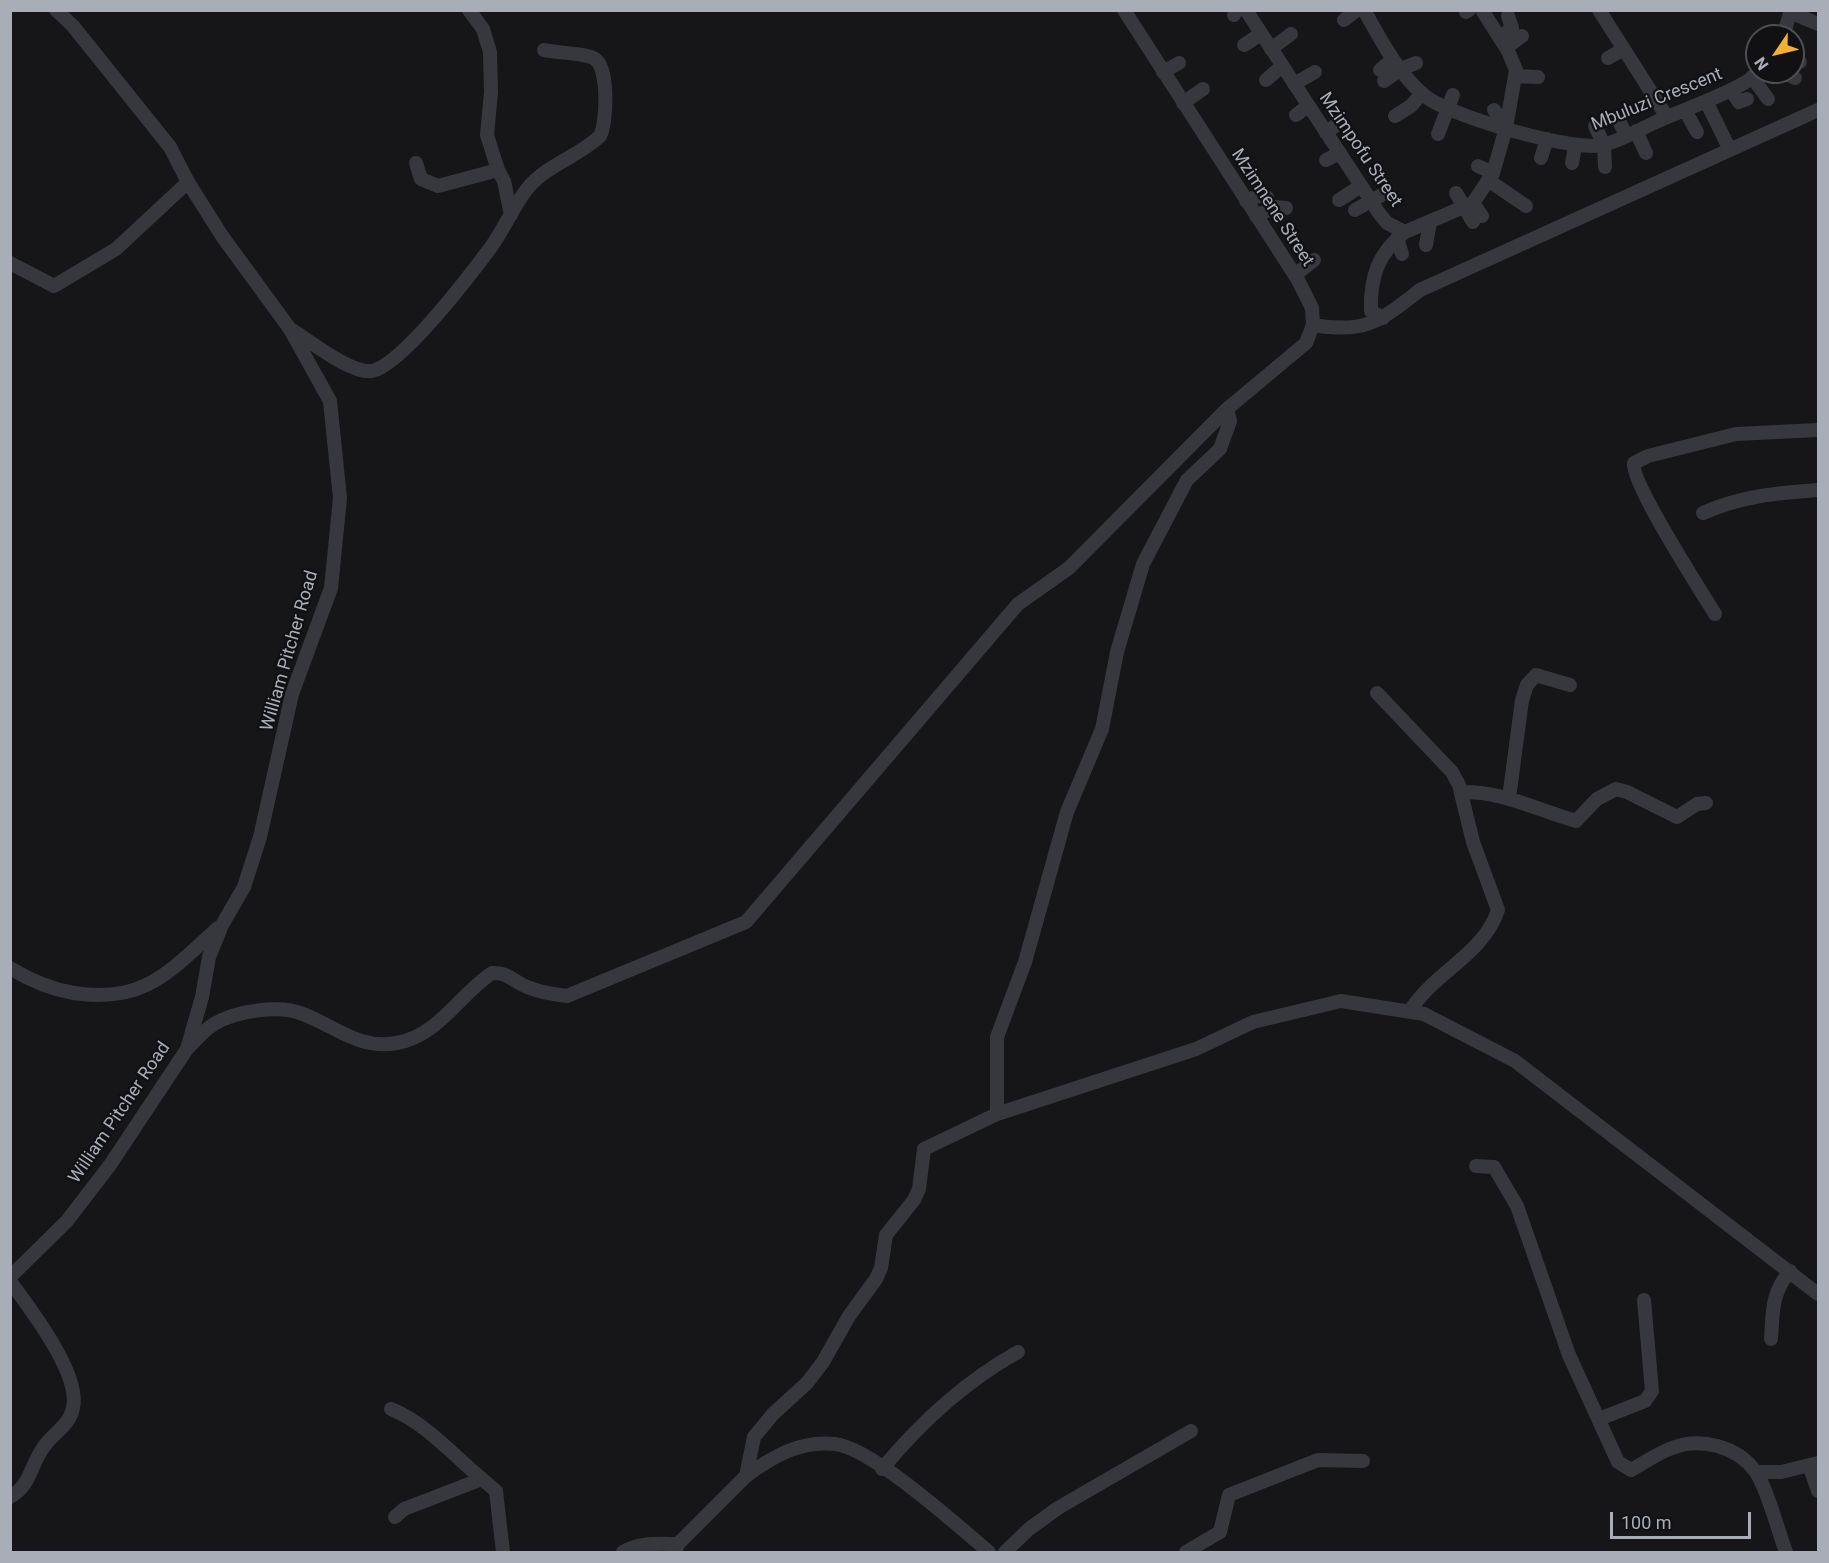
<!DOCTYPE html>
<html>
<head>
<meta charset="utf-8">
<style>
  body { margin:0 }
  #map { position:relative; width:1829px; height:1563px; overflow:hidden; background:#161618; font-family:Roboto,sans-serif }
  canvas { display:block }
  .frame { position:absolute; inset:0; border:12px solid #a8adb8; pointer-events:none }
  .north { position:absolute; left:1745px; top:24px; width:60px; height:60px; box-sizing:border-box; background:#111113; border:2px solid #4d4f55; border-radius:50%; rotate:235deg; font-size:16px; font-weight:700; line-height:24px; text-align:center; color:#a8adb8 }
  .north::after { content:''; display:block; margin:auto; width:21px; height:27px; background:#f2b134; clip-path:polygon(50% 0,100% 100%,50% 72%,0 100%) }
  .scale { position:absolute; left:1610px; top:1512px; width:141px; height:27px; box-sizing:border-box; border:3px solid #a8adb8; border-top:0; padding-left:8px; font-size:18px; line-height:21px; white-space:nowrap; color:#a8adb8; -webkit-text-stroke:4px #111113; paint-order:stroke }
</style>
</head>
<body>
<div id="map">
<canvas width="1829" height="1563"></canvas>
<div class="frame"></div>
<div class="north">N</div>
<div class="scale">100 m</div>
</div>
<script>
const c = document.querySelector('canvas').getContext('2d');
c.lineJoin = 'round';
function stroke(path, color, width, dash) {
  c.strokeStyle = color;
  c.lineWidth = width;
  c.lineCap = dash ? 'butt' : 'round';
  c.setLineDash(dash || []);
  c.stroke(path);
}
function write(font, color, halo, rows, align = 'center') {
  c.font = font + ' Roboto,sans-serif';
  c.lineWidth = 4.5;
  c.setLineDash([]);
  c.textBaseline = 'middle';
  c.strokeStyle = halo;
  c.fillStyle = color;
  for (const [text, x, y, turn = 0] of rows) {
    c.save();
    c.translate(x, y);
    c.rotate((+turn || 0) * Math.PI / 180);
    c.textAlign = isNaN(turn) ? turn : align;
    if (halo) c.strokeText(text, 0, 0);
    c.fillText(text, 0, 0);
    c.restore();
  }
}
stroke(new Path2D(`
  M469 10 483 29 490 52 491 92 487 135 498 170
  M1246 10 1379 213 1387 223 1405 232 1473 203 1493 173 1506 128 1516 70 1508 51 1482 10
  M1364 10C1381 40 1398 74 1425 96 1449 116 1573 152 1604 145 1622 140 1641 129 1658 121 1693 106 1730 94 1762 72
  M1599 10 1667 117
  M1466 12 1469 10
  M1790 12 1818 24
  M1234 15 1236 10
  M1344 20 1357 10
  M1783 36 1791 10
  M1500 38 1512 28 1508 16
  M1244 45 1261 34
  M1506 48 1522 36
  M1271 49 1291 34
  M1608 58 1624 49
  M1793 60 1800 62
  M1380 70 1393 59
  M1163 72 1179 63
  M1783 72 1795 78
  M1515 76 1538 77
  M1752 77 1768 99
  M1266 80 1282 66
  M1384 81 1401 69 1416 63
  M1294 84 1315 72
  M1731 90 1739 102 1747 99
  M1706 101 1730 150
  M1183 103 1203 89
  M1494 110 1499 116 1500 126
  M1685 110 1697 132
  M1296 115 1308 106
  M1395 116 1411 106 1422 93
  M1617 117 1626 135
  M1595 126 1604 145 1605 167
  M1636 131 1646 153
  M1326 133 1340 122
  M1438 134 1453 95
  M1541 158 1547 139
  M1326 160 1340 153
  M416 163 421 179 438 186 498 170 504 181 511 215
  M1572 163 1575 146
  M1478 166 1493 173
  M1488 180 1526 206
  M1456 193 1473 222
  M1339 200 1361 186
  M1246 201 1258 196 1267 197
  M1473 203 1482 216
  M1355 210 1387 192
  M1256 216 1275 207 1286 208
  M1397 238 1402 254
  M1426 245 1430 222
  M10 263 54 286 116 249 188 182
  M1295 275 1314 260
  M1383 318 1371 311C1370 277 1378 253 1405 232
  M1313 325C1366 334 1380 321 1420 290L1818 110
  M292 330C310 341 351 374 372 371 402 365 471 274 491 247 504 229 513 207 527 189 546 165 578 157 600 136 607 123 609 68 595 59 587 53 555 53 544 50
  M1703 513C1741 496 1777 493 1818 490
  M1715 614C1701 591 1630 481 1634 463L1648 456 1736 434 1818 430
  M1377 693 1452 772 1459 785 1473 842 1498 910C1484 954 1433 973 1410 1011
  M1461 792C1503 791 1537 810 1576 821L1597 799 1616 789 1627 792 1677 817 1697 804 1706 803
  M1509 798 1522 700 1527 685 1536 675 1570 685
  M10 968C31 981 50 989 74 993 144 1004 170 971 218 928
  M187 1049C195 1041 204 1030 214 1024 236 1011 279 1004 303 1014 336 1027 360 1050 397 1043 439 1035 459 995 492 973 509 973 510 979 523 985 537 992 552 994 567 996L746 922 1018 604 1069 568 1227 409 1306 343 1313 325 1312 308 1298 280 1124 10
  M997 1114V1037L1025 962 1067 812 1102 729 1117 652 1143 564 1187 480 1220 449 1230 421 1227 409
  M1476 1166 1494 1167 1517 1206 1569 1355 1618 1462 1631 1470C1644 1463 1658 1453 1672 1448 1700 1437 1737 1446 1755 1471 1767 1487 1778 1531 1786 1552
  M10 1277 67 1221 110 1165 187 1049 202 997 209 957 222 925 244 887 260 837 292 694 331 588 340 498 330 401 290 329 222 236 188 182 170 147 73 26 56 10
  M10 1281C30 1309 81 1374 73 1408 70 1425 52 1434 43 1448 30 1466 31 1485 10 1497
  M1771 1339C1773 1311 1771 1294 1790 1271
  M391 1409C426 1423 453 1455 482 1479
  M1599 1419 1645 1401 1652 1391 1644 1300
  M1809 1465 1818 1491
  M882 1469C920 1423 966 1381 1018 1352
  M1756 1472H1781L1818 1463
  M395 1517 404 1509 482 1479 496 1491 503 1552
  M623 1552C639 1542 659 1544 678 1544
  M675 1552 678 1544 746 1476
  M989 1552C958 1526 872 1448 835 1444 800 1440 772 1457 746 1476L754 1437 773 1414 807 1383 823 1362 849 1316 876 1279 881 1268 886 1235 914 1200 919 1189 924 1149 997 1114 1196 1049 1253 1022 1341 1001 1424 1014 1515 1061 1818 1294
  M1005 1552 1029 1529 1058 1508 1191 1431
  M1186 1552 1220 1532 1229 1495 1318 1460 1363 1461`), '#37383d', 14);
write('18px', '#a8adb8', '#111113', [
  ["Mbuluzi Crescent",1657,100,-22],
  ["Mzimpofu Street",1360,150,56],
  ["Mzimnene Street",1272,208,57],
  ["William Pitcher Road",290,651,-74],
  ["William Pitcher Road",120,1113,-56]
]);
</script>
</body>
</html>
